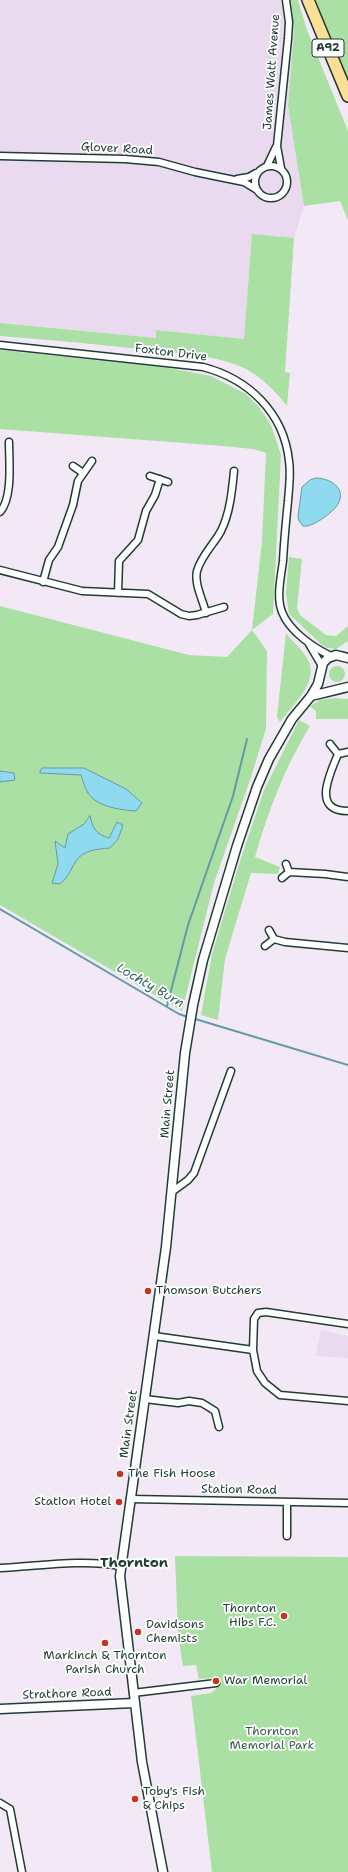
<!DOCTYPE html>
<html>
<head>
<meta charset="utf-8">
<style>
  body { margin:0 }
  canvas { display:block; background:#f3e9f6 }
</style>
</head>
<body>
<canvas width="348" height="1872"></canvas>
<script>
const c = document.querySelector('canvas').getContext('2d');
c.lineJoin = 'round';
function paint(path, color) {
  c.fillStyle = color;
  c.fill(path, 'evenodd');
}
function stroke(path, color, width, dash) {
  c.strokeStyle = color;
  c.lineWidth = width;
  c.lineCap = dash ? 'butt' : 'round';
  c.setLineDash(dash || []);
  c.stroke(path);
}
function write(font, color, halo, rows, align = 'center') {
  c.font = font + ' "Shantell Sans",sans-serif';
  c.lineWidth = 3.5;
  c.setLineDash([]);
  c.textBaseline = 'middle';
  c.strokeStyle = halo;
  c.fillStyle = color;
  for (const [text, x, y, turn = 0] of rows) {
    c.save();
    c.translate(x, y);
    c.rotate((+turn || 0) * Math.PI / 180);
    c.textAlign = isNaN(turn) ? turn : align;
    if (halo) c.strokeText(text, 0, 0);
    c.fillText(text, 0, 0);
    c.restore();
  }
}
paint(new Path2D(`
  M0 0H291L294 33 288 106 304 206 294 238 252 234 244 339 157 330 156 338 0 323Z
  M321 1330 348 1336V1358L316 1356Z`), '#eadaf0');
paint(new Path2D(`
  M291 0H298L307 30 348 131V220L340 201 304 206 288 106 294 33Z
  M314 0H348V81Z
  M252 234 294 238 285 372 290 373 287 406C275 391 262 377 244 368 218 356 186 354 158 351 105 345 53 340 0 336V323L156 338V330L244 339Z
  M0 350 169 368 211 376 246 394 259 407 271 425 281 455 273 614 252 630 267 651 266 729 250 780 214 883 182 1011 0 905V606L189 655 227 657 252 630 262 541 266 453 253 449 223 446 0 429Z
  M289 557 302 559 297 608 300 615 326 635 336 636 348 626V641L336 649 327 648 321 644 289 614 286 593Z
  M286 633C293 642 305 652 309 662 318 683 292 706 280 722L277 717Z
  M329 674a8 8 0 1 1 16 0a8 8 0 1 1-16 0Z
  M334 698 348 699V719H316V711L310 706 320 700Z
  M299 720 310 726C285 767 268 811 255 857L280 867 278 874 251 873 225 959 218 1020 201 1015 212 954 240 861 264 790Z
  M175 1556 348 1557V1872H212L191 1696 211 1693 217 1688 215 1678 199 1679 196 1665 183 1666 178 1634Z`), '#aae0a3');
const water = new Path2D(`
  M317 478C334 479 348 491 336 507 330 514 312 528 303 526L299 521 298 516 302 487 310 480Z
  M42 768H84L126 789 142 803 136 811C121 810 97 807 88 793 85 788 83 781 81 775L40 773Z
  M0 771 14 773 15 780 0 782Z
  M90 816C93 829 96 834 109 838L117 822 123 825 118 839 110 848C98 849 83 850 76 861 70 870 69 877 60 884L52 883 58 864 55 841 65 848 68 834 84 824Z`);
paint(water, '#90daf0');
stroke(water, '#639ba5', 1);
stroke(new Path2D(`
  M0 909 179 1014 188 1017
  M167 1006 188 925 233 796 247 739
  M192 1018 348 1065`), '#639ba5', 2);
const street = new Path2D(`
  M0 156 125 159 159 162 195 172 244 182 257 190
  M255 182a16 16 0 1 1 32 0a16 16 0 1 1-32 0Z
  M267 166 276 147
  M281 168 277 146 288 39 289 22 286 0
  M237 179 249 177 256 173
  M0 345 203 367C249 379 284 413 289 461 291 474 289 488 288 501 286 521 284 541 283 561 281 577 276 597 282 612 289 631 314 648 331 656
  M73 466 83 473
  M150 476 168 482
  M0 512C13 498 9 460 9 442
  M0 570 82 591 148 594 181 614 189 616 197 615 224 607
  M43 582 49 560 58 547 73 505 78 481 92 461
  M118 593 119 561 138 540 146 511 155 495 160 479
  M206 613C203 600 194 584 197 571 201 556 214 544 221 531 230 513 232 491 234 471
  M309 644 322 666
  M330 744 338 754 348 752
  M338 754C330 774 311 811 348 811
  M286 864 289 872
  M282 878 289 872 325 874 348 877
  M269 930 274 939 285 942 348 948
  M265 946 274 939
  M173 1191 188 1180 194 1173 231 1071
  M348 1324 266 1312 258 1313 254 1319 253 1350 257 1371 265 1383 280 1395 348 1401
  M154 1336 253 1350
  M145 1399 178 1403 189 1401 202 1403 215 1411 219 1427
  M130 1499 348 1503
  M287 1502V1536
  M0 1568C40 1566 82 1559 121 1566
  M133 1693 216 1683
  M0 1803 10 1809 22 1872`);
const secondary = new Path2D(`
  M311 696 348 687
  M0 1709 134 1703
  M163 1872 142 1762 120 1576 166 1247 185 1053 193 1005 203 960 237 846 257 787 269 759 292 719 311 696 318 684 323 663 328 658 336 655 348 658`);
const highway = new Path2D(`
  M308 0 348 96`);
stroke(street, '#1f3d34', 9);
stroke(secondary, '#1f3d34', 11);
stroke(highway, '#1f3d34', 14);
stroke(street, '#fff', 6);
stroke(secondary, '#fff', 8);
stroke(highway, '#fcde96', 11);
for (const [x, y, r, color] of [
  [148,1291,4,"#c8321e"],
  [120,1474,4,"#c8321e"],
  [119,1502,4,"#c8321e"],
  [284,1616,4,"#c8321e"],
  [138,1632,4,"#c8321e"],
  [105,1643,4,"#c8321e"],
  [216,1681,4,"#c8321e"],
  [135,1799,4,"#c8321e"]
]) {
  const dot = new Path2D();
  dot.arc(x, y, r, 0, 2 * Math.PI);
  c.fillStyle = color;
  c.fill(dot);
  stroke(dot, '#fff', 1.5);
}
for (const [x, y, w] of [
  [328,48,32]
]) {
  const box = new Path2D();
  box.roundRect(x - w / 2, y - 9, w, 18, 3);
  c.fillStyle = '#fff';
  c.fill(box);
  stroke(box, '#1f3d34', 1);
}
write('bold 11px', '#1f3d34', null, [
  ["A92",328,48]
]);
write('12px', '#1f3d34', '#fff', [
  ["James Watt Avenue",272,72,-86],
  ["Glover Road",117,149,3],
  ["Foxton Drive",171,353,7],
  ["Main Street",168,1104,-85],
  ["Main Street",129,1424,-82],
  ["Station Road",239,1490,1],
  ["Strathore Road",67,1694,-2]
]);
write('12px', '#1f3d34', '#fff', [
  ["Thomson Butchers",156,1291],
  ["The Fish Hoose",128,1474],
  ["Station Hotel",111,1502,"right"],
  ["Thornton",276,1609,"right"],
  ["Hibs F.C.",276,1623,"right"],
  ["Davidsons",146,1625],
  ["Chemists",146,1639],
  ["Markinch & Thornton",105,1656,"center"],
  ["Parish Church",105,1670,"center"],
  ["War Memorial",224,1681],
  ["Toby's Fish",143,1792],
  ["& Chips",143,1806]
], 'left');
write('12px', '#3b5e4a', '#fff', [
  ["Thornton",272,1732],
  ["Memorial Park",272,1746]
]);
write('italic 13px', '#3b6463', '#fff', [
  ["Lochty Burn",150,986,30]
]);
write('bold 14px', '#1f3d34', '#fff', [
  ["Thornton",134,1563]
]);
</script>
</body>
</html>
